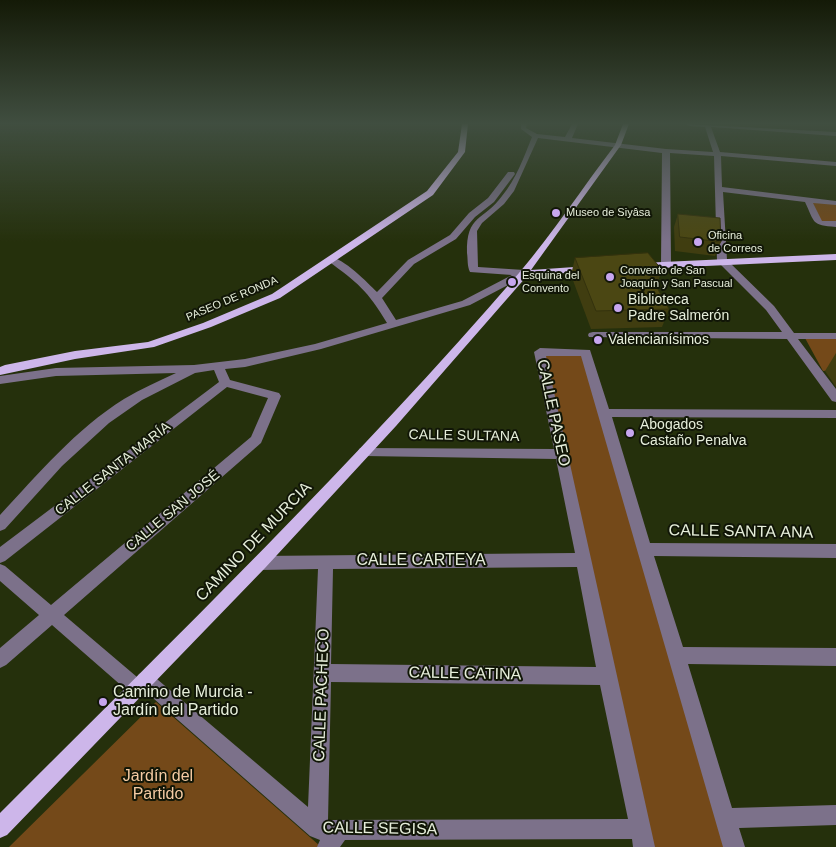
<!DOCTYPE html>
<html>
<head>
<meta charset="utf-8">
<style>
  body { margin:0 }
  canvas { display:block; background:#25300c }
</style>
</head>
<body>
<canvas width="836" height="847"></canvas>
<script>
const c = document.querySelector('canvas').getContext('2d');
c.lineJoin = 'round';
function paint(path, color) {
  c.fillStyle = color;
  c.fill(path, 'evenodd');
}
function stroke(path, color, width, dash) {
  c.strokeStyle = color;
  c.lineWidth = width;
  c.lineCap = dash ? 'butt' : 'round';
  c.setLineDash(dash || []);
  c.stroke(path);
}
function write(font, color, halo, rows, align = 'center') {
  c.font = font + ' Helvetica,sans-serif';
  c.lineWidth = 4;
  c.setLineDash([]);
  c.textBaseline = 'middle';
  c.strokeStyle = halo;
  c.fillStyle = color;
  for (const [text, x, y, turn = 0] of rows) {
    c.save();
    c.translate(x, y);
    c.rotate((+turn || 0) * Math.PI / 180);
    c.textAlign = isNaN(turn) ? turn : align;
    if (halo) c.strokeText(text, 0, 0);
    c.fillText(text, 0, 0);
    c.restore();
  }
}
paint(new Path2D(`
  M808 200 836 203V224L819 223Z
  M805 338H836V370L823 371Z
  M540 352H586L734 847H644Z
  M156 702 320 846V847H9Z`), '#744919');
paint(new Path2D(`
  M521 124H527L526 128 537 134 565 137 572 124H578L572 138 666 149 713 152 705 127 689 126 686 124 836 132V136L711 127 720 152 836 162V166L721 156 722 187 836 201V205L813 203 822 221H836V227C811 225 815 223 805 202L723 192 727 260 774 306 794 333H836V339H798L836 389V402L832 401 787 339 589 337 588 335 589 333 593 332H782L766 310 717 261 714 156 670 153 671 264 666 267 661 264 662 153 538 138 514 191 504 204 482 223 477 231 478 267 524 270 527 271V275L470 305 321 349 245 367 225 369 230 380 279 393 281 396 261 443 64 615 137 677 139 674 145 671 151 674 308 807 318 569 260 570 255 568 252 563 255 558 260 556 575 553 556 459 365 456 360 454 358 451 360 448 554 449 534 352 540 348 590 350 609 409 836 410V418L612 417 650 543 836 544V558L654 556 683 647 836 648V666L688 664 732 808 836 805V825L739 828 745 847H723L581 356H546L655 847H633L632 839 345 840 340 847H317L320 840 310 836 145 691 143 694 137 697 131 694 52 625 6 665 0 668V648L39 615 0 581V564L5 566 51 605 251 437 268 398 227 387 5 561 0 563V547L219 382 214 370 195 373 142 400 109 423 62 466 5 529 0 531V515C38 474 76 429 124 399 141 389 159 381 176 373L56 376 0 384V376L56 368 194 365 245 359 315 344 387 323C368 291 357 282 328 261V257C341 255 368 283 377 292L408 260 450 235 469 213 488 198 508 172H514L515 174 494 202 475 217 456 239 414 264 382 298 396 320 462 301 512 275 470 272C467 266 468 259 467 253 466 214 484 221 502 196 516 179 524 157 532 137L521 129ZM577 567 596 667 331 664 333 569ZM331 682 600 685 628 819 328 820Z`), '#7c718a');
paint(new Path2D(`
  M462 124H468L465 152 433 195 280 298 211 327 154 347 75 359 0 375V367L5 365 75 351 148 342 203 323 272 294 427 191 458 152Z
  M623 124H629L621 145 531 270 589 266 592 267V271L527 276 396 426 265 568 7 835 0 838V813C176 637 356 462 519 273 553 233 583 187 615 145Z
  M836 254V260L641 269 636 266 641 263Z`), '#cdb6ea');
paint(new Path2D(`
  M678 214 721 242 715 256 675 251 674 227Z
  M575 258 662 270 656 287 669 309 662 327 591 329 571 275Z
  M836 353V387L825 371Z`), '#403d10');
const building = new Path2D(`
  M678 214 720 218 721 242 680 237Z
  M648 253 662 270H647L669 309 596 311 575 258Z`);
paint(building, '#4b4713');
stroke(building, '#34320d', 1);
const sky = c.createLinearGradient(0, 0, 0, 242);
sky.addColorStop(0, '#141a07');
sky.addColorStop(0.51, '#404e40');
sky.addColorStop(1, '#404e4000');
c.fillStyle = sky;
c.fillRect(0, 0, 836, 242);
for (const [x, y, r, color] of [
  [556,213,5,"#c7a6ef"],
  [698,242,5,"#c7a6ef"],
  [610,277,5,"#c7a6ef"],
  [512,282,5,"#c7a6ef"],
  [618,308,5,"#c7a6ef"],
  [598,340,5,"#c7a6ef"],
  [630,433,5,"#c7a6ef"],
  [103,702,5,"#c7a6ef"]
]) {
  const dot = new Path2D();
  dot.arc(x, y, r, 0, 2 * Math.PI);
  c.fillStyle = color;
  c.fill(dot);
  stroke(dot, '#111607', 2);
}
write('11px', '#e6eeda', '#111607', [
  ["Museo de Siyâsa",566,213],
  ["Oficina",708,236],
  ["de Correos",708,249],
  ["Convento de San",620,271],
  ["Joaquín y San Pascual",620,284],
  ["Esquina del",522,276],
  ["Convento",522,289]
], 'left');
write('11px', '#e6eeda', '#111607', [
  ["PASEO DE RONDA",232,299,-23]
]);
write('14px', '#e6eeda', '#111607', [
  ["Biblioteca",628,300],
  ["Padre Salmerón",628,316],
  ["Valencianísimos",608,340],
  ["Abogados",640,425],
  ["Castaño Penalva",640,441]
], 'left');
write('14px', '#e6eeda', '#111607', [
  ["CALLE SULTANA",464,436,1],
  ["CALLE SANTA MARÍA",113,469,-38],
  ["CALLE SAN JOSÉ",173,511,-40]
]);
write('16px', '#e6eeda', '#111607', [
  ["CALLE PASEO",553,413,78],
  ["CALLE SANTA ANA",741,532,1],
  ["CAMINO DE MURCIA",254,542,-46],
  ["CALLE CARTEYA",421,561],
  ["CALLE CATINA",465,674,1],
  ["CALLE PACHECO",322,695,-88],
  ["CALLE SEGISA",380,829,1]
]);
write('16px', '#e6eeda', '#111607', [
  ["Camino de Murcia -",113,693],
  ["Jardín del Partido",113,711]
], 'left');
write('16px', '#f5cba3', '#111607', [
  ["Jardín del",158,777],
  ["Partido",158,795]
]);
</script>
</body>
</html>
